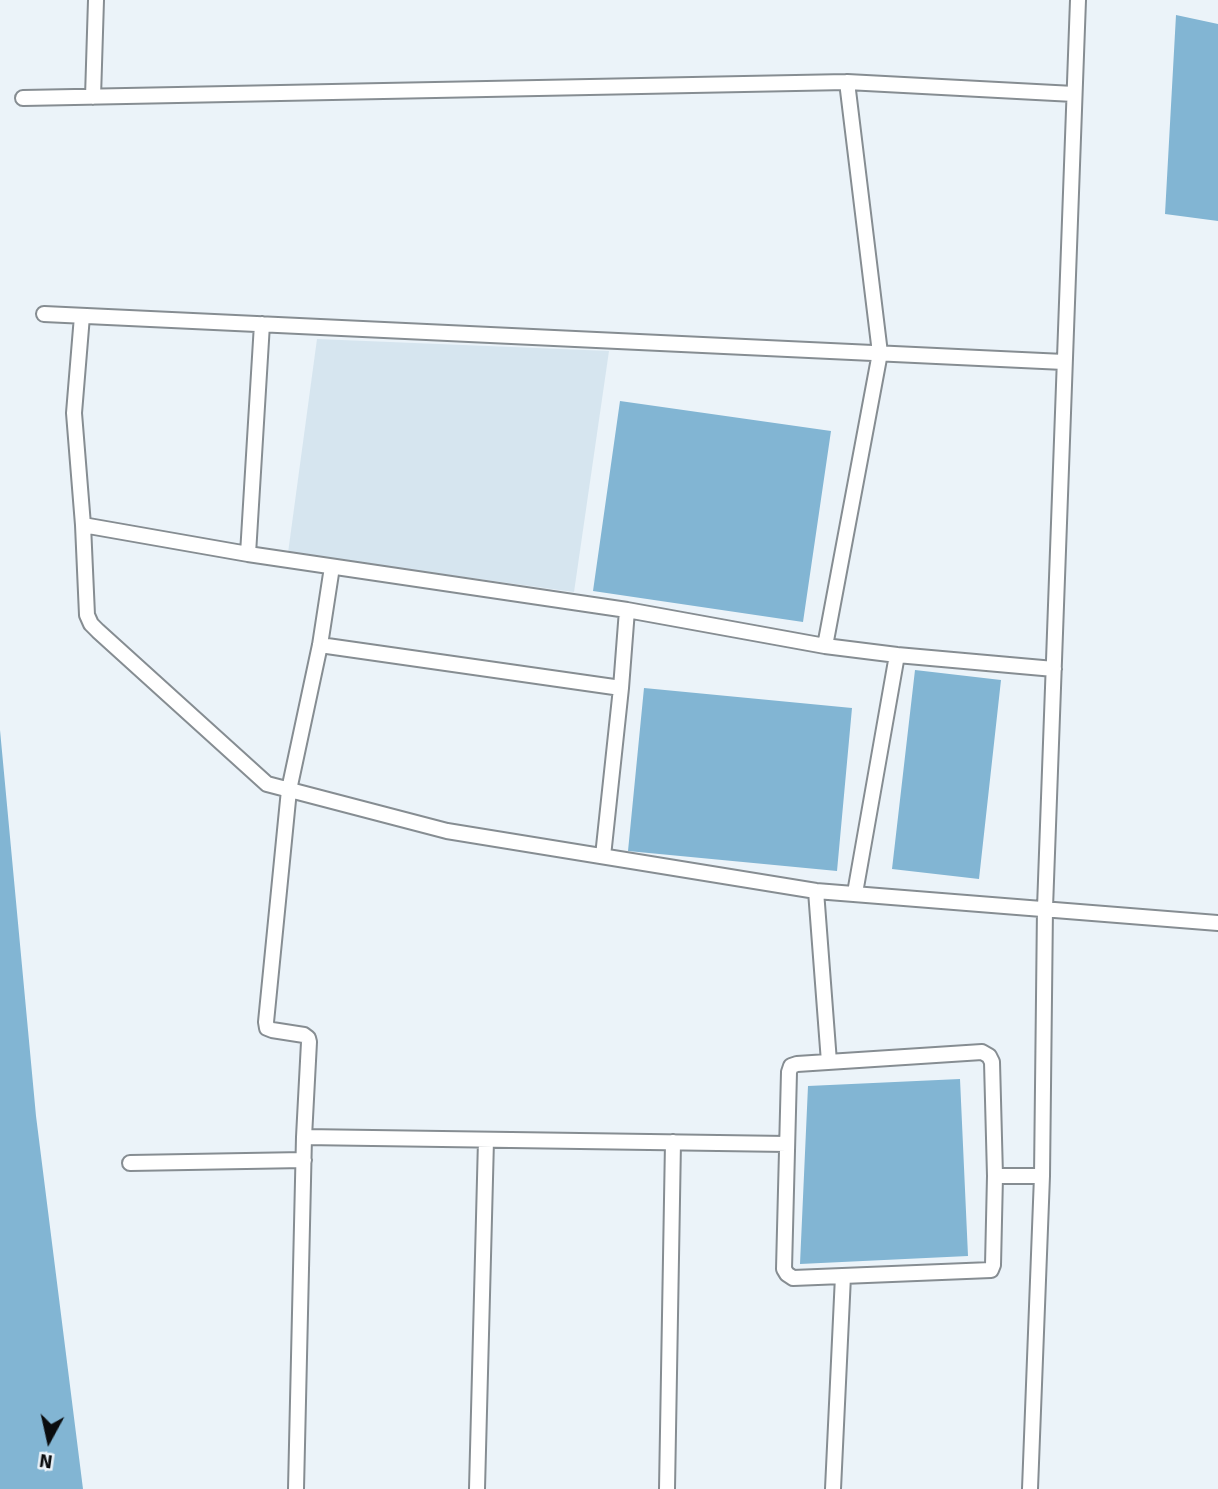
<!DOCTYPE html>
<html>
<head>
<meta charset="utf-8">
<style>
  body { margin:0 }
  #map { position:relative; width:1218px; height:1489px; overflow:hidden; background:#ebf3f9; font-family:Signika,sans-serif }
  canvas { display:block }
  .north { position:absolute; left:14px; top:1405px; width:70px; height:70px; -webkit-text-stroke:5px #ebf3f9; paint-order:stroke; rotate:188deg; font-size:19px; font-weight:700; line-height:28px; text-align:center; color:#0a0c0e }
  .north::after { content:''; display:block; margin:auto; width:24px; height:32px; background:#0a0c0e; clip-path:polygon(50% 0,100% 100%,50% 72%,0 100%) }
</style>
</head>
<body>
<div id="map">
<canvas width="1218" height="1489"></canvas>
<div class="north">N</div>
</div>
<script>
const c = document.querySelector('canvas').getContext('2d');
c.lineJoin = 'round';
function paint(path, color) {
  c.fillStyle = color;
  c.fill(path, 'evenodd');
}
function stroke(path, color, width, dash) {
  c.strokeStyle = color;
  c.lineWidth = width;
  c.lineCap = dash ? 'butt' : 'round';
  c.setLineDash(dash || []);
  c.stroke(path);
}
paint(new Path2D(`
  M317 339 609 351 574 592 288 553Z`), '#d6e5ef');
paint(new Path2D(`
  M1176 15 1218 24V221L1165 214Z
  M620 401 831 431 803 622 593 591Z
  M915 670 1001 680 979 879 892 869Z
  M644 688 852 708 837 871 628 851Z
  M0 730 36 1116 83 1489H0Z
  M960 1079 968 1256 800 1264 808 1086Z`), '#82b5d3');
const lane = new Path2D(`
  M93 97 96 0
  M23 98 847 82 1074 94
  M44 314 1064 362
  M82 316 74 413 83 525 87 615 91 624 98 631 267 784 447 831 816 891 1218 923
  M83 525 248 554 627 610 825 646 897 655 1054 669
  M248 554 262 324
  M320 645 621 688
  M825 646 880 353 847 82
  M603 856 621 688 627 610
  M816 891 829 1062
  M855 893 897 655
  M982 1052 989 1056 992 1062 995 1176 993 1265 991 1270 793 1278 787 1274 784 1269 789 1072 791 1066 797 1064Z
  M304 1137 787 1144
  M130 1163 304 1160
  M995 1176H1042
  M296 1489 304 1137 309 1042 308 1038 304 1035 272 1030 267 1028 266 1022 289 790 320 645 332 567
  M477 1489 486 1140
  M667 1489 673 1142
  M833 1489 843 1276
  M1030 1489 1042 1176 1045 908 1078 0`);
stroke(lane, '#868d92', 18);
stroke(lane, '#fff', 14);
</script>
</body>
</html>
